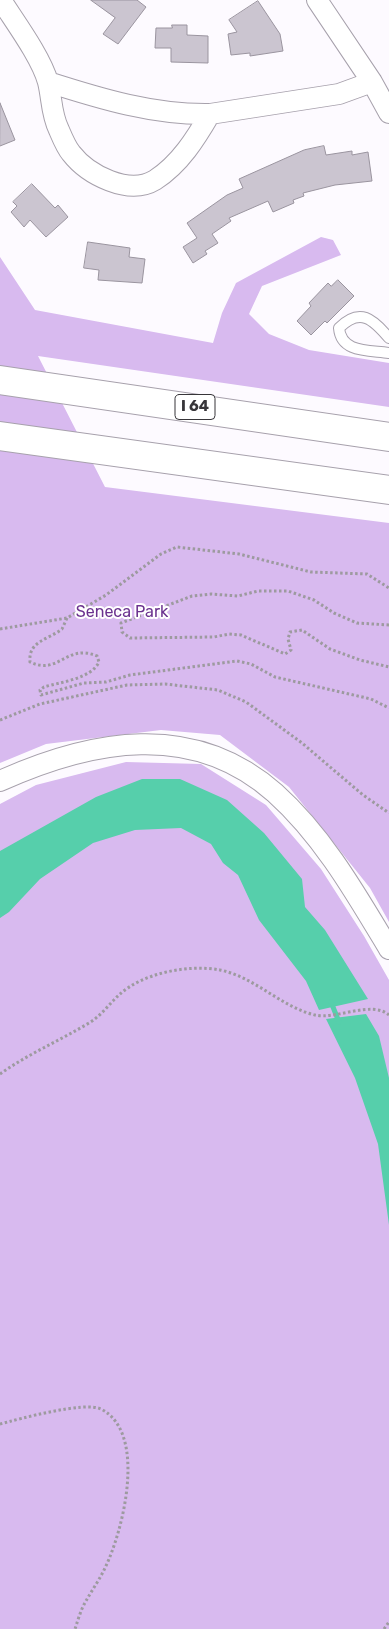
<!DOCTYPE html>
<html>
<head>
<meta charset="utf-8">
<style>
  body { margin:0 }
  canvas { display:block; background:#fdfaff }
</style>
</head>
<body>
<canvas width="389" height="1629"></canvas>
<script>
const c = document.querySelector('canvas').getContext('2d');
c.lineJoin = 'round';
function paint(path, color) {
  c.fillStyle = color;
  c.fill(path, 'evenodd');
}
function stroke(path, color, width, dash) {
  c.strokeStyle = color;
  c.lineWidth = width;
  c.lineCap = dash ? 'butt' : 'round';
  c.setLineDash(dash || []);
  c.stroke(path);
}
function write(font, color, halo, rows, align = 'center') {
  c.font = font + ' Rubik,sans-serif';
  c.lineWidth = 4;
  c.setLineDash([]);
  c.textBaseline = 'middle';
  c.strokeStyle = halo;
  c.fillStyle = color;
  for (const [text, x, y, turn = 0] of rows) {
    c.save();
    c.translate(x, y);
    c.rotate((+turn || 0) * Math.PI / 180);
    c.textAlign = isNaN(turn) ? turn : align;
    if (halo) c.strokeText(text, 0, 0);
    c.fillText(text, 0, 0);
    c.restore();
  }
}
paint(new Path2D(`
  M321 237 333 240 341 255 262 286 249 314 269 334 309 350 389 363V407L38 356 105 487 389 523V922L370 888 289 787 220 735 161 730 46 744 0 763V257L35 310 213 343 222 313 236 283Z
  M126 762 201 764 266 805 321 869 364 936 389 980V1629H0V804L36 785Z`), '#d8baef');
paint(new Path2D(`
  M142 779H180L227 800 264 833 302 879 305 907 325 930 368 999 319 1010 306 981 259 920 238 875 223 863 211 844 181 828 135 830 93 843 40 879 9 912 0 918V851L96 797Z
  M366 1014 379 1036 389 1078V1225L378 1144 355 1078 326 1019Z`), '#56cfab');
stroke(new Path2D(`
  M331 1002 339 1022`), '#56cfab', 5);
const building = new Path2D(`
  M91 0H137L146 7 118 44 103 34 115 18Z
  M258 1 280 34 283 51 250 56V53L231 55 228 34 237 32 229 20Z
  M172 25H187V35L208 36V63L171 62V48H155L156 28H172Z
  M0 103 15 140 0 146Z
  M324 146 326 155 352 151V155L368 152 372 181 335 185 303 193 304 196 293 200 294 203 273 212 268 201 229 218 231 221 212 234 218 243 205 251 207 254 193 263 183 247 197 238 187 223 227 195 243 188 239 179 304 150Z
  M32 184 55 208 58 205 68 217 46 237 30 220 24 227 11 212 17 206 13 202Z
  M88 242 130 248 129 257 145 259 142 283 98 280 99 270 84 268Z
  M338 280 354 296 327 323 325 321 311 335 297 321 311 306 309 303 328 283 331 286Z`);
paint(building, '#cbc5d0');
stroke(building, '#9a949f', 1);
const lane = new Path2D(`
  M389 338C373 319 360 307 339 328 341 353 369 350 389 353`);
const street = new Path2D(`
  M1 0C15 22 41 57 48 82 52 98 51 114 59 130 62 137 66 147 71 153 88 175 129 196 155 180 180 164 196 138 210 114L339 94 372 82
  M317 0 372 82 389 113
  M48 82C101 99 154 115 210 114
  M0 781C91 740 193 720 275 793 323 836 356 894 389 949`);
const highway = new Path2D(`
  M0 380 389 437
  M0 436 389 490`);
stroke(lane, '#a7a1ac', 12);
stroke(street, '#a7a1ac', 22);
stroke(highway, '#a7a1ac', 30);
stroke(new Path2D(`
  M67 618 62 629C48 640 28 641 30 662 59 676 66 643 97 656L99 662C91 679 60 682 44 687L40 690 41 695 84 683 106 682 130 675 237 661 251 664 275 677 371 699 389 708
  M389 625 357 623 334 613 314 600 288 591H258L238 596 211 594 192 596 121 623 122 632 130 638 214 637 229 634 241 635 285 654 291 650 288 639 290 632 302 630 330 649 360 660 389 667
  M0 629 67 618 106 595 161 554 177 547 239 554 311 572 367 574 389 588
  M0 720 40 704 127 685 165 684 218 690 246 702 302 743 363 795 389 813
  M0 1074C28 1054 59 1041 89 1023 101 1016 109 1004 119 995 142 973 189 964 220 970 255 977 281 1007 315 1015 335 1020 372 1000 389 1015
  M0 1424C19 1419 84 1401 101 1409 148 1433 123 1531 105 1568 100 1579 92 1590 86 1601 81 1609 78 1620 75 1629
  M384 1629 389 1622`), '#9d9a9f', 3, [2.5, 2.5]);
stroke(lane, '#fff', 10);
stroke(street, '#fff', 20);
stroke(highway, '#fff', 28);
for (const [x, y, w] of [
  [195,407,40]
]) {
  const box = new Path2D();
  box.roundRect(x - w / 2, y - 12.5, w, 25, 4);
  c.fillStyle = '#fff';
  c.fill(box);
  stroke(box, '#373539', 1);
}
write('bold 15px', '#373539', null, [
  ["I 64",195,407]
]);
write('16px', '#6b328f', '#fff', [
  ["Seneca Park",122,612]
]);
</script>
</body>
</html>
